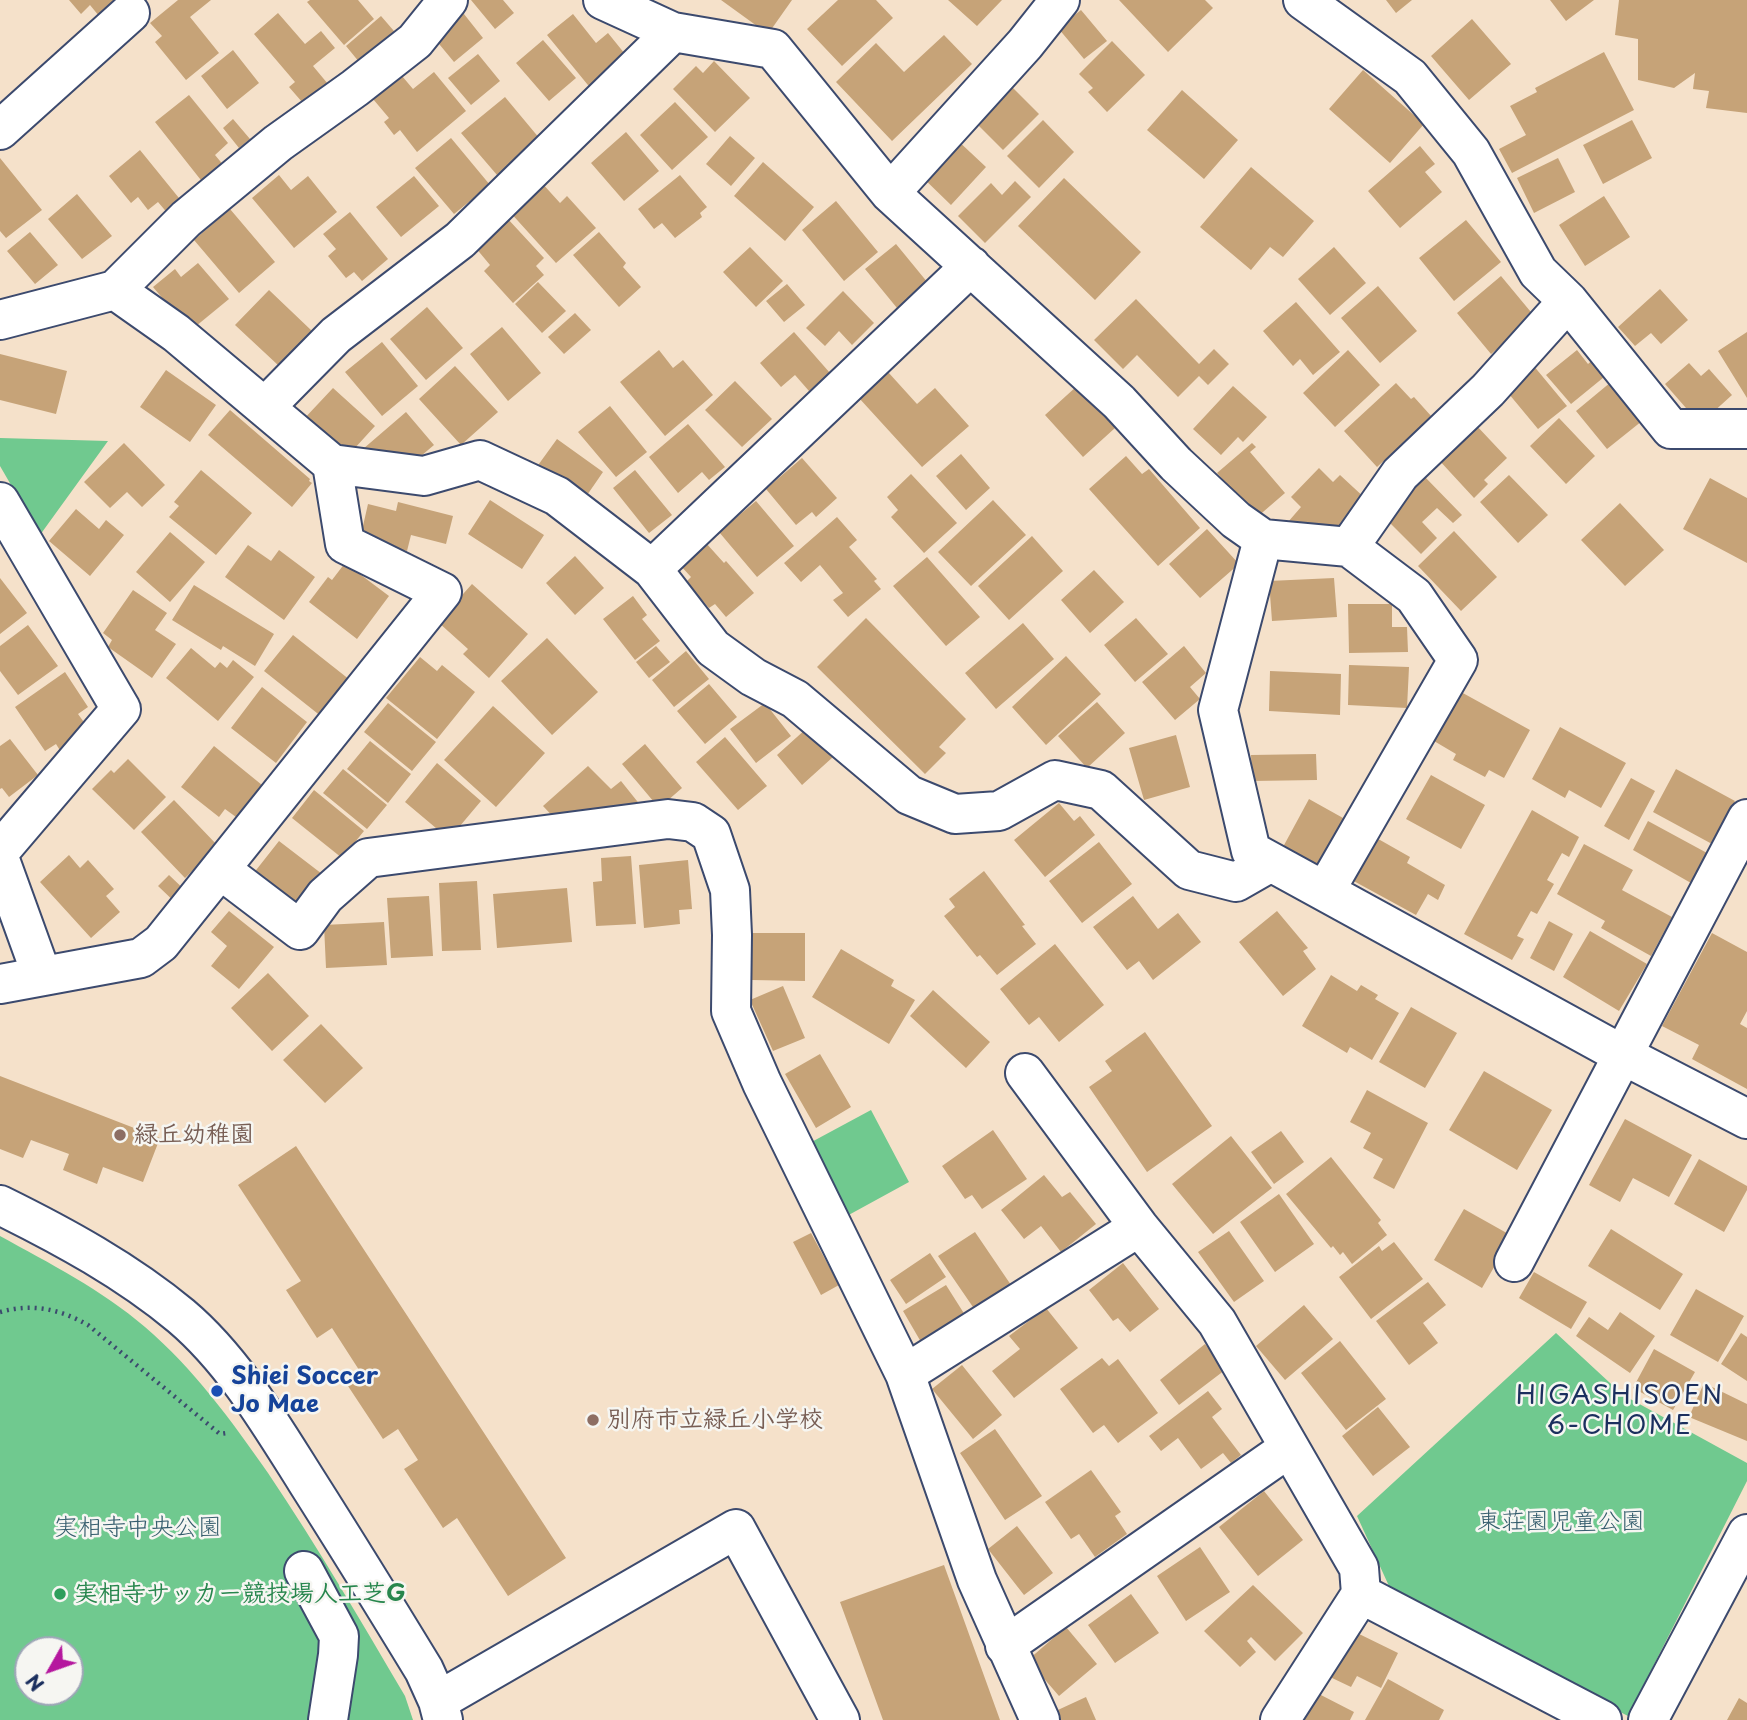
<!DOCTYPE html>
<html>
<head>
<meta charset="utf-8">
<style>
  body { margin:0 }
  #map { position:relative; width:1747px; height:1720px; overflow:hidden; background:#f5e1ca; font-family:"Playpen Sans",sans-serif }
  canvas { display:block }
  .north { position:absolute; left:14px; top:1636px; width:70px; height:70px; box-sizing:border-box; background:#f6f6f2; border:2px solid #9ea6b7; border-radius:50%; rotate:230deg; font-size:19px; font-weight:700; line-height:28px; text-align:center; color:#1b2f5e }
  .north::after { content:''; display:block; margin:auto; width:24px; height:32px; background:#b5179e; clip-path:polygon(50% 0,100% 100%,50% 72%,0 100%) }
</style>
</head>
<body>
<div id="map">
<canvas width="1747" height="1720"></canvas>
<div class="north">N</div>
</div>
<script>
const c = document.querySelector('canvas').getContext('2d');
c.lineJoin = 'round';
function paint(path, color) {
  c.fillStyle = color;
  c.fill(path, 'evenodd');
}
function stroke(path, color, width, dash) {
  c.strokeStyle = color;
  c.lineWidth = width;
  c.lineCap = dash ? 'butt' : 'round';
  c.setLineDash(dash || []);
  c.stroke(path);
}
function write(font, color, halo, rows, align = 'center') {
  c.font = font + ' "Playpen Sans","Klee One",sans-serif';
  c.lineWidth = 5;
  c.setLineDash([]);
  c.textBaseline = 'middle';
  c.strokeStyle = halo;
  c.fillStyle = color;
  for (const [text, x, y, turn = 0] of rows) {
    c.save();
    c.translate(x, y);
    c.rotate((+turn || 0) * Math.PI / 180);
    c.textAlign = isNaN(turn) ? turn : align;
    if (halo) c.strokeText(text, 0, 0);
    c.fillText(text, 0, 0);
    c.restore();
  }
}
paint(new Path2D(`
  M0 438 108 441 40 535 0 466Z
  M871 1110 909 1182 845 1217 806 1145Z
  M0 1236C49 1263 102 1290 145 1327 194 1369 231 1420 268 1473 317 1546 361 1621 405 1696L413 1720H0ZM28 1650H70V1692H28Z
  M1556 1333 1623 1395 1747 1463V1481L1628 1716 1394 1597 1357 1516Z`), '#70c98f');
paint(new Path2D(`
  M69 0H114L115 1 99 16 90 5 81 14Z
  M178 0H211L190 17 219 53 186 80 155 42 162 36 150 23Z
  M310 0H358L374 19 344 45 307 2Z
  M471 0H503L514 13 495 29Z
  M721 0H792L768 34Z
  M838 0H876L893 18 842 66 807 29Z
  M948 0H1002L977 26Z
  M1119 0H1205L1213 8 1168 52Z
  M1386 0H1412L1396 13Z
  M1550 0H1594L1566 21Z
  M1619 0H1747V113L1706 108 1709 91 1693 89 1695 73 1674 88 1638 80V39L1615 35Z
  M460 9 483 38 454 62 430 33Z
  M1081 10 1107 41 1084 59 1058 28Z
  M278 13 305 44 321 31 335 48 313 66 333 90 309 110 289 87 295 82 254 34Z
  M573 14 596 43 608 33 629 59 592 90 547 35Z
  M381 16 400 38 364 68 346 46Z
  M1472 19 1511 64 1469 100 1431 56Z
  M944 35 972 64 892 141 836 82 876 43 904 72Z
  M543 40 576 78 549 101 516 63Z
  M1112 41 1145 75 1107 112 1088 92 1093 88 1079 74Z
  M233 50 259 83 227 109 201 76Z
  M1604 52 1634 110 1512 173 1499 149 1526 135 1510 106 1537 92 1535 88Z
  M478 54 500 81 471 105 448 78Z
  M714 61 750 98 715 132 673 89 696 66 703 73Z
  M1363 70 1424 124 1390 163 1329 109Z
  M434 72 466 111 417 152 400 130 394 135 384 122 389 118 373 99 402 76 413 89Z
  M1010 85 1039 114 1003 150 974 121Z
  M1182 90 1238 140 1204 179 1147 130Z
  M189 95 228 143 215 155 225 167 204 184 155 122Z
  M505 97 540 139 497 175 461 133Z
  M675 102 708 137 672 170 640 135Z
  M233 119 250 139 239 148 223 128Z
  M1043 120 1074 152 1039 188 1007 156Z
  M1632 120 1652 158 1603 184 1583 145Z
  M626 132 659 171 624 201 591 163Z
  M730 136 755 158 731 186 706 164Z
  M451 138 490 185 454 214 415 168Z
  M955 138 986 167 951 205 919 174Z
  M1420 146 1435 164 1425 172 1442 192 1400 228 1368 191Z
  M140 150 183 203 169 215 158 202 148 210 138 197 131 203 109 176Z
  M0 158 42 210 6 238 0 231Z
  M1558 158 1575 192 1534 213 1517 178Z
  M763 162 814 207 785 241 734 196Z
  M1251 167 1314 221 1283 257 1270 247 1251 270 1200 227Z
  M279 175 291 190 308 176 337 212 294 248 252 198Z
  M680 175 707 207 700 213 702 217 675 238 662 223 654 229 638 209Z
  M414 176 439 206 401 237 376 207Z
  M1064 178 1141 252 1095 300 1018 226Z
  M1015 181 1031 197 985 243 958 216 991 183 1002 195Z
  M541 182 560 203 567 196 596 228 556 263 509 211Z
  M77 194 112 236 82 259 48 219Z
  M1604 196 1630 237 1585 266 1559 225Z
  M836 201 878 252 844 281 802 230Z
  M230 209 275 262 239 293 194 240Z
  M350 212 388 259 362 281 354 272 346 278 328 256 336 249 323 234Z
  M507 218 544 258 536 266 544 275 513 303 484 271 490 265 475 247Z
  M1466 220 1501 262 1454 301 1419 258Z
  M30 232 58 265 35 284 7 251Z
  M599 232 626 263 623 267 641 287 619 307 573 255Z
  M896 244 928 283 897 308 865 269Z
  M750 247 783 281 756 307 723 272Z
  M1334 247 1366 283 1330 315 1298 279Z
  M198 263 229 299 190 331 153 287 175 269 181 277Z
  M1501 276 1535 317 1491 354 1457 313Z
  M538 282 566 311 542 333 515 304Z
  M787 284 805 305 784 322 766 301Z
  M1378 286 1417 331 1380 363 1341 318Z
  M1660 289 1688 320 1661 344 1651 333 1635 346 1618 327Z
  M269 290 312 331 279 366 235 325Z
  M843 291 874 323 852 345 839 331 825 346 806 328Z
  M1136 299 1199 364 1214 349 1229 364 1208 385 1199 376 1178 397 1137 355 1123 369 1094 340Z
  M1296 302 1340 352 1313 375 1300 359 1293 366 1263 331Z
  M427 307 463 348 426 380 390 339Z
  M575 313 591 330 564 354 548 337Z
  M502 327 541 373 508 401 470 354Z
  M794 332 830 373 809 391 795 375 781 387 760 363Z
  M1747 332V398L1718 351Z
  M382 342 418 386 382 416 345 372Z
  M659 350 673 368 683 360 713 395 665 436 620 382Z
  M1348 350 1380 385 1335 427 1303 393Z
  M1577 350 1588 364 1596 357 1609 373 1571 404 1546 375Z
  M0 354 67 371 56 414 0 400Z
  M1689 363 1701 376 1709 369 1732 395 1700 424 1665 384Z
  M1533 365 1567 406 1538 429 1504 388Z
  M455 366 498 412 461 445 419 399Z
  M166 370 216 405 190 442 140 407Z
  M888 372 917 404 935 388 969 426 922 467 859 398Z
  M735 381 772 419 742 447 705 410Z
  M1611 382 1642 421 1607 449 1576 411Z
  M1396 383 1411 399 1414 397 1432 417 1377 467 1344 431Z
  M1077 386 1115 428 1083 457 1045 415Z
  M1233 386 1267 417 1243 442 1238 437 1221 455 1193 429Z
  M333 388 375 426 344 460 302 421Z
  M610 406 647 452 616 477 578 432Z
  M230 410 310 479 309 481 312 483 292 507 208 435Z
  M406 412 434 445 415 461 363 449Z
  M1559 418 1595 456 1566 484 1530 446Z
  M688 424 725 467 709 480 702 472 678 493 649 457Z
  M1475 424 1507 458 1484 480 1488 484 1474 498 1438 459Z
  M557 439 603 472 583 501 536 468Z
  M124 443 165 485 142 507 127 492 110 508 84 482Z
  M1252 443 1256 447 1250 452 1285 493 1256 518 1217 473Z
  M961 454 990 488 966 510 936 476Z
  M1126 456 1142 474 1149 469 1200 528 1158 566 1089 489Z
  M802 458 837 498 816 517 812 512 796 525 766 489Z
  M1319 468 1333 482 1340 475 1367 500 1329 540 1304 537 1288 522 1301 507 1291 497Z
  M201 470 252 513 216 555 169 517 179 506 174 502Z
  M635 470 672 515 649 533 613 488Z
  M911 474 957 523 924 553 891 517 898 510 887 497Z
  M1509 475 1548 515 1518 543 1480 502Z
  M1424 476 1462 515 1453 523 1437 508 1422 522 1437 538 1421 554 1383 516Z
  M1710 478 1747 498V563L1683 529Z
  M490 500 544 535 522 569 468 534Z
  M993 500 1026 535 971 586 938 552Z
  M756 501 794 546 757 577 719 532Z
  M398 502 453 516 446 544 411 535 407 551 360 539 368 504 396 511Z
  M1620 503 1664 550 1625 586 1581 540Z
  M76 509 99 529 106 520 124 535 90 576 49 541Z
  M837 517 857 540 849 547 877 579 874 581 881 589 848 617 833 600 843 593 820 565 801 582 784 563Z
  M1207 529 1239 564 1200 598 1169 564Z
  M1454 531 1497 577 1461 611 1418 566Z
  M170 532 205 562 170 602 136 572Z
  M1032 536 1063 571 1009 620 978 586Z
  M706 543 724 563 726 561 754 593 726 617 715 604 709 608 686 582 691 577 680 565Z
  M248 545 271 561 279 550 315 577 284 620 225 577Z
  M575 556 604 588 575 615 546 583Z
  M927 557 980 617 946 646 893 586Z
  M345 563 389 596 357 639 309 602 328 577 332 580Z
  M1094 570 1124 602 1090 633 1061 600Z
  M0 578 27 613 0 634Z
  M1334 578 1337 617 1272 621 1269 581Z
  M472 584 528 634 489 678 463 654 468 649 438 622Z
  M194 585 274 634 255 666 223 646 221 650 172 620Z
  M133 590 167 613 155 630 176 644 152 678 108 647 112 640 103 633Z
  M633 596 647 615 642 619 660 641 635 660 603 619Z
  M1348 604H1392V627H1407L1408 652 1349 653Z
  M866 618 966 719 939 747 946 753 925 774 817 667Z
  M1136 618 1168 654 1135 682 1104 645Z
  M1023 623 1054 659 996 709 965 673Z
  M28 625 58 666 18 695 0 671V646Z
  M293 635 350 680 322 717 264 671Z
  M547 638 598 692 552 735 501 681Z
  M656 646 670 662 649 678 636 662Z
  M1184 646 1206 673 1190 687 1200 699 1175 720 1142 682Z
  M191 648 215 668 220 662 227 668 233 660 254 677 218 721 166 678Z
  M686 651 709 679 674 707 652 680Z
  M1066 656 1101 694 1046 745 1012 707Z
  M420 657 437 671 442 665 475 692 437 739 386 698Z
  M1349 665 1409 667 1407 708 1348 705Z
  M1270 671 1341 674 1340 715 1269 711Z
  M65 672 88 707 78 714 91 732 61 752 56 744 45 751 15 707Z
  M709 684 737 717 705 744 677 711Z
  M262 687 307 722 276 763 231 728Z
  M1461 692 1530 730 1504 778 1489 770 1485 777 1453 760 1456 754 1434 741Z
  M1097 702 1125 733 1087 768 1058 736Z
  M388 703 436 742 412 771 364 732Z
  M765 703 791 736 756 763 730 729Z
  M493 706 545 753 496 807 444 760Z
  M1560 727 1626 763 1601 808 1569 790 1565 798 1532 779Z
  M807 728 833 757 802 785 777 755Z
  M1176 735 1190 787 1144 800 1129 748Z
  M725 737 767 786 738 810 696 762Z
  M10 739 38 775 9 797 2 788 0 789V746Z
  M370 741 411 774 388 803 347 769Z
  M645 744 682 788 659 808 622 764Z
  M214 746 262 785 236 817 225 809 219 817 181 787Z
  M1316 754 1317 780 1252 781 1251 755Z
  M128 759 166 797 134 830 92 789 111 770 114 773Z
  M437 763 481 801 449 839 405 802Z
  M588 766 611 789 621 781 641 806 558 822 543 806Z
  M343 769 387 805 367 829 323 793Z
  M1676 769 1735 801 1712 844 1653 812Z
  M1431 775 1485 805 1461 849 1406 819Z
  M1631 778 1655 791 1629 840 1604 826Z
  M314 790 364 831 342 858 292 818Z
  M1309 799 1352 823 1325 871 1283 847Z
  M174 800 218 846 185 878 141 832Z
  M1059 803 1074 821 1080 816 1095 835 1045 877 1014 840Z
  M1532 810 1579 837 1569 857 1562 853 1547 880 1554 884 1537 914 1531 911 1517 936 1524 939 1512 960 1464 934Z
  M1648 821 1707 853 1691 883 1633 850Z
  M1373 836 1410 857 1407 863 1445 885 1438 900 1428 894 1416 915 1350 879Z
  M279 841 326 877 300 911 253 874Z
  M1099 842 1132 884 1082 923 1049 881Z
  M1584 844 1633 870 1622 890 1672 917 1651 956 1601 928 1605 921 1557 894Z
  M69 855 80 868 88 860 114 889 106 896 120 912 91 938 40 882Z
  M631 856 636 924 596 926 593 882 602 881 601 858Z
  M688 860 692 909 679 910 680 924 644 928 639 865Z
  M984 871 1025 925 1022 926 1036 944 997 975 980 955 977 957 944 916 955 907 949 899Z
  M169 875 191 896 181 908 158 886Z
  M477 881 481 950 442 951 439 883Z
  M567 888 572 942 497 948 493 894Z
  M429 896 433 956 391 958 387 898Z
  M1133 896 1158 929 1178 913 1201 942 1153 980 1139 961 1127 970 1093 927Z
  M229 911 274 947 239 989 211 966 227 946 211 932Z
  M1277 911 1308 948 1303 951 1316 969 1283 996 1239 942Z
  M1549 921 1573 934 1554 971 1530 958Z
  M384 922 387 965 326 968 324 925Z
  M1590 931 1647 964 1619 1011 1563 977Z
  M752 933H805V981L752 980Z
  M1712 933 1747 952V1011L1740 1024 1747 1028V1089L1692 1059 1699 1045 1662 1026Z
  M1055 944 1104 1005 1059 1042 1039 1017 1029 1025 1000 989Z
  M841 949 894 980 891 986 915 1000 889 1044 812 997Z
  M268 973 309 1016 272 1051 231 1008Z
  M1331 975 1357 991 1361 985 1378 995 1375 999 1399 1013 1372 1060 1350 1047 1347 1053 1302 1026Z
  M783 986 805 1038 773 1051 750 1000Z
  M933 990 990 1042 966 1068 910 1016Z
  M1411 1007 1457 1033 1425 1088 1379 1062Z
  M321 1024 363 1068 325 1103 283 1060Z
  M1145 1032 1212 1126 1147 1172 1089 1087 1112 1071 1105 1061Z
  M820 1054 851 1107 816 1128 785 1074Z
  M1484 1071 1552 1110 1517 1170 1449 1130Z
  M0 1076 160 1138 143 1182 103 1167 97 1184 63 1170 69 1154 31 1140 23 1158 0 1149Z
  M1367 1090 1428 1123 1394 1189 1373 1178 1383 1159 1363 1148 1371 1133 1350 1122Z
  M1625 1119 1692 1155 1669 1197 1633 1178 1620 1202 1589 1185Z
  M993 1130 1027 1179 982 1209 972 1195 965 1199 942 1166Z
  M1281 1131 1304 1162 1274 1184 1251 1152Z
  M1231 1136 1272 1188 1213 1234 1172 1184Z
  M296 1146 566 1558 508 1596 457 1518 443 1528 404 1469 418 1460 398 1429 383 1439 346 1383 361 1373 332 1328 317 1338 286 1290 301 1281 238 1185Z
  M1331 1157 1381 1220 1378 1223 1387 1235 1352 1264 1343 1252 1340 1255 1333 1246 1331 1248 1286 1194Z
  M1699 1159 1747 1186V1190L1724 1232 1674 1204Z
  M1044 1175 1062 1197 1070 1192 1096 1224 1061 1252 1041 1226 1024 1239 1001 1210Z
  M1279 1194 1314 1244 1275 1272 1240 1222Z
  M1464 1209 1512 1236 1482 1288 1434 1260Z
  M1611 1229 1683 1274 1660 1310 1588 1266Z
  M1229 1231 1264 1281 1234 1302 1198 1252Z
  M975 1232 1011 1285 975 1310 938 1256Z
  M811 1233 839 1285 821 1295 793 1242Z
  M1394 1242 1423 1279 1371 1319 1339 1277 1379 1246 1382 1251Z
  M930 1253 946 1277 906 1304 890 1280Z
  M1123 1263 1159 1309 1130 1332 1118 1318 1113 1321 1089 1290Z
  M1534 1272 1587 1302 1571 1329 1519 1298Z
  M1428 1282 1446 1305 1423 1323 1438 1343 1409 1365 1376 1321Z
  M946 1285 965 1315 921 1342 903 1311Z
  M1696 1289 1744 1316 1718 1362 1670 1335Z
  M1304 1305 1333 1339 1285 1380 1256 1346Z
  M1046 1308 1078 1348 1014 1398 992 1371 1020 1349 1009 1336Z
  M1620 1312 1655 1336 1630 1373 1576 1336 1589 1317 1608 1330Z
  M1741 1333 1747 1337V1381L1721 1364Z
  M1340 1341 1386 1399 1346 1430 1301 1373Z
  M1205 1344 1225 1370 1179 1405 1160 1380Z
  M1654 1349 1695 1372 1673 1410 1633 1388Z
  M1102 1358 1109 1366 1118 1359 1158 1413 1118 1443 1104 1425 1093 1433 1060 1389Z
  M962 1365 1002 1415 973 1439 932 1389Z
  M1704 1383 1747 1404V1441L1689 1417Z
  M1208 1391 1222 1409 1212 1417 1241 1455 1231 1463 1223 1453 1201 1469 1178 1438 1161 1451 1149 1436Z
  M1378 1407 1410 1447 1373 1476 1342 1436Z
  M995 1429 1042 1496 1005 1520 960 1453Z
  M1091 1470 1121 1512 1115 1516 1127 1534 1095 1557 1079 1534 1071 1539 1045 1502Z
  M1264 1491 1303 1540 1258 1576 1219 1527Z
  M1017 1526 1053 1573 1024 1595 988 1549Z
  M1200 1547 1230 1592 1186 1621 1157 1576Z
  M944 1565 1000 1720H883L840 1602Z
  M1253 1585 1303 1633 1275 1661 1251 1637 1247 1641 1256 1652 1240 1667 1204 1631Z
  M1131 1594 1159 1633 1115 1663 1088 1625Z
  M1066 1627 1097 1664 1059 1696 1028 1660Z
  M1353 1631 1398 1653 1381 1688 1357 1676 1351 1687 1330 1677Z
  M1388 1679 1444 1710 1439 1720H1365Z
  M1317 1693 1354 1712 1350 1720H1304Z
  M1086 1697 1096 1720H1050L1047 1715Z
  M1739 1698 1747 1703V1720H1727Z`), '#c6a378');
const minor = new Path2D(`
  M603 0 673 32 773 49 890 193 1119 402 1176 464 1236 520 1263 539 1349 547 1414 596 1458 660 1325 891
  M1303 0 1410 77 1471 152 1538 272 1568 301 1671 429H1747
  M0 130 130 13
  M890 193 1025 44 1060 0
  M115 290 186 219 278 143 355 88 415 41 448 0
  M0 320 115 290 176 333 332 464 424 476 480 460 557 496 652 569 713 648 753 677 795 699 909 795 955 814 999 811 1055 780 1101 790 1189 870 1236 882 1271 862
  M265 407 336 335 460 240 673 32
  M0 502 121 709 0 851
  M1263 539 1218 710 1251 851 1623 1055 1747 1119
  M1349 547 1400 474 1488 390 1568 301
  M652 569 971 266
  M0 860 42 976
  M221 870 300 930 325 896 368 858 668 819 693 822 711 834 730 890 732 935 731 1011 762 1083 905 1374 977 1580 1040 1720
  M0 984 141 958 161 943 442 592 345 544 332 464
  M1025 1073 1139 1227 1217 1322 1359 1568 1361 1594 1602 1720
  M0 1205C63 1236 127 1271 181 1316 233 1360 270 1423 306 1480 346 1543 385 1606 424 1670L438 1701 443 1720
  M1514 1262 1747 819
  M905 1374 1139 1227
  M304 1571 339 1636 338 1655 328 1720
  M1005 1646 1289 1448
  M438 1701 736 1529 840 1720
  M1280 1720 1361 1594
  M1648 1720 1747 1534`);
stroke(minor, '#3c4a6e', 42);
stroke(new Path2D(`
  M0 1312C32 1303 60 1309 88 1325L220 1434 227 1433`), '#3c4a6e', 4.5, [2, 5]);
stroke(minor, '#fff', 38);
for (const [x, y, r, color] of [
  [120,1135,7,"#8d6e63"],
  [217,1391,7,"#1a4fb4"],
  [593,1420,7,"#8d6e63"],
  [60,1594,7,"#2e9e5b"]
]) {
  const dot = new Path2D();
  dot.arc(x, y, r, 0, 2 * Math.PI);
  c.fillStyle = color;
  c.fill(dot);
  stroke(dot, '#f6f6f2', 2.5);
}
write('bold 24px', '#785e54', '#f6f6f2', [
  ["緑丘幼稚園",134,1135],
  ["別府市立緑丘小学校",607,1420]
], 'left');
write('bold 24px', '#164399', '#f6f6f2', [
  ["Shiei Soccer",231,1377],
  ["Jo Mae",231,1405]
], 'left');
write('24px', '#355d6d', '#f6f6f2', [
  ["東荘園児童公園",1561,1522],
  ["実相寺中央公園",138,1528]
]);
write('bold 24px', '#27864d', '#f6f6f2', [
  ["実相寺サッカー競技場人工芝G",74,1594]
], 'left');
c.letterSpacing = '2px';
write('26px', '#1b2f5e', '#f6f6f2', [
  ["HIGASHISOEN",1620,1397],
  ["6-CHOME",1620,1427]
]);
c.letterSpacing = '0px';
</script>
</body>
</html>
